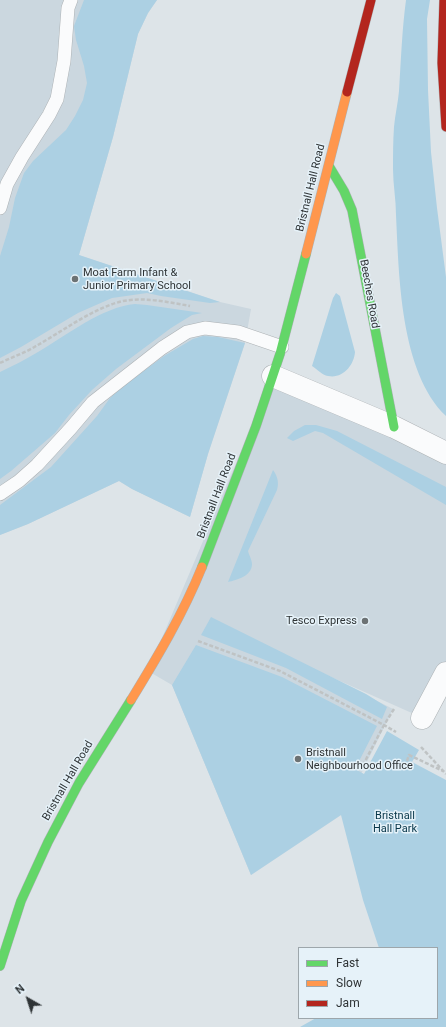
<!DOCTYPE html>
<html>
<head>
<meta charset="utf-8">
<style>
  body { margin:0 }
  #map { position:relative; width:446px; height:1027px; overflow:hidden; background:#dde4e8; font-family:Roboto,sans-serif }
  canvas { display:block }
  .legend { position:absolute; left:298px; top:947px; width:140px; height:72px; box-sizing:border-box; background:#e6f2f9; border:1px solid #9da6ab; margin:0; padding:5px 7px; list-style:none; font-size:12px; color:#2f3436 }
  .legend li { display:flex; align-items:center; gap:8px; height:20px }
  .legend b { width:20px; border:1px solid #9da6ab }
  .north { position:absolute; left:8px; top:979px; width:40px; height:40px; -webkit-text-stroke:3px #e6f2f9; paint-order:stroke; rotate:321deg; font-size:11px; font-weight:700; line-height:16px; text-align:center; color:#2f3436 }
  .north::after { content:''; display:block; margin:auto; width:14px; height:18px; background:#2f3436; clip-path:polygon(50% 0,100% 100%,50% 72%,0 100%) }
</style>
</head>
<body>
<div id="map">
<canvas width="446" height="1027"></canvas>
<ul class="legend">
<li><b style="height:5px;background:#63d668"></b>Fast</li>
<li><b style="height:5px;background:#ff974d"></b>Slow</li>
<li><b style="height:5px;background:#b3261e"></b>Jam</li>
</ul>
<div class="north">N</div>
</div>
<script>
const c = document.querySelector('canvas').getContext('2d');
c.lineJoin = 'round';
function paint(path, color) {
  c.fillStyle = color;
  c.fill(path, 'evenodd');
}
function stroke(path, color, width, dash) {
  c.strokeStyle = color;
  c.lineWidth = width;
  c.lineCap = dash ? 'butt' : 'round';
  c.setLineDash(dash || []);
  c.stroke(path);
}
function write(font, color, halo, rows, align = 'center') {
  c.font = font + ' Roboto,sans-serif';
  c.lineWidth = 3;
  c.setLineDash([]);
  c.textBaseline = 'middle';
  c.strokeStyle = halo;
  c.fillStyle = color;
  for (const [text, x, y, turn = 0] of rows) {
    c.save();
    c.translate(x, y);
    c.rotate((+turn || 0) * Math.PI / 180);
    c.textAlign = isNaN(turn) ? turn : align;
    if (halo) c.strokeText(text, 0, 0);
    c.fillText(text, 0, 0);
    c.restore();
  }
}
paint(new Path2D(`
  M0 0H157L148 13 138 34 113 137 79 255 220 302 251 309 245 343 208 454 190 517 132 489 119 481 28 524 0 535Z
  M273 376 446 453V673L423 718 322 673 393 709 341 815 251 875 172 685 148 671Z`), '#cbd7df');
paint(new Path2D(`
  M84 0H157L148 13 138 34 113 137 79 255 220 302 210 303 161 296 147 293 112 298 78 313 21 347 0 358V256L9 227 15 198 24 173 33 161 66 130 75 116 83 100 87 83 84 66 76 40 74 26Z
  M406 0H430L427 19 428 90 431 152 437 208 446 277V416C400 372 399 275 396 215 396 200 393 184 393 169 393 155 393 141 394 127 395 115 398 103 399 91 401 60 402 30 406 0Z
  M336 293 340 296 355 352C354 365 343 379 328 376 322 375 317 369 312 366L333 298Z
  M135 304 147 305 202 313 192 315 171 328 116 369 92 390 69 415 55 433 11 471 0 479V372C13 366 26 359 38 352 67 335 102 307 135 304Z
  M203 336 218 337 245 343 208 454 190 517 132 489 119 481 28 524 0 535V505L51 467 97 416 110 398 122 387 164 356 193 339Z
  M305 425H316L337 431 446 487V505L323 433 315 431 293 441 287 438 294 431Z
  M273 470C278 477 279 483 277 490L248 551C249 555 252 560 252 564 252 576 237 580 228 582Z
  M211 617 366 694 387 707 382 719 286 668 201 635Z
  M196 645 282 677 377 726 355 769 364 774 387 731 419 750 412 762 446 780V1027H300L316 1018H437V948H379L363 900 341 815 251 875 172 685Z`), '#acd0e3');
const lane = new Path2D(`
  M0 208 7 184 22 157 49 115 57 99 64 61 68 8 71 0
  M0 494 19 481 37 465 71 428 93 402 162 348 187 332 205 328 238 332 282 347`);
const street = new Path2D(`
  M273 376 394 427 446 453
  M422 718 446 673`);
const fast = new Path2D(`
  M329 166 344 191 352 210 394 427
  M202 567 256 426 280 354 306 254
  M0 966 21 901 48 842 79 783 131 700`);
const slow = new Path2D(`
  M306 254 347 92
  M131 700C158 656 183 614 202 567`);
const jam = new Path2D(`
  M444 0 442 63 446 127
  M347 92 371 0`);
stroke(lane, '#adb2b5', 14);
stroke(street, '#adb2b5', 23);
stroke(fast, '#adb2b5', 10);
stroke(slow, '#adb2b5', 10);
stroke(jam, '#adb2b5', 10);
stroke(new Path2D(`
  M0 363C12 357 25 353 36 346 63 331 93 308 123 301 145 297 168 302 190 306
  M198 641 280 671 384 725 362 767
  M394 709 384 725 396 732
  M421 747 446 774
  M407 761 409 755 443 771`), '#bfc3c4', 2.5, [4, 2]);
stroke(lane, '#fafbfc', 13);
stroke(street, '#fafbfc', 22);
stroke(fast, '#63d668', 9);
stroke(slow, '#ff974d', 9);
stroke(jam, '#b3261e', 9);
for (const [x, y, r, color] of [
  [75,279,4,"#6c7274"],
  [365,621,4,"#6c7274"],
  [298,759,4,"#6c7274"]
]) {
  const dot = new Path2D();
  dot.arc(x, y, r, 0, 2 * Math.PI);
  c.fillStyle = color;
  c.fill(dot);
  stroke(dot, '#e6f2f9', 1.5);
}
write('11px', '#2f3436', '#e6f2f9', [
  ["Bristnall Hall Road",311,188,-76],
  ["Beeches Road",369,294,80],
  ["Bristnall Hall Road",217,496,-69],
  ["Bristnall Hall Road",68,781,-60]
]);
write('11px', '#2f3436', '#e6f2f9', [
  ["Moat Farm Infant &",83,273],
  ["Junior Primary School",83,286],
  ["Tesco Express",357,621,"right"],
  ["Bristnall",306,753],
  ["Neighbourhood Office",306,766]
], 'left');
write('11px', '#063548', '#e6f2f9', [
  ["Bristnall",395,816],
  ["Hall Park",395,829]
]);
</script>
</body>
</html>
